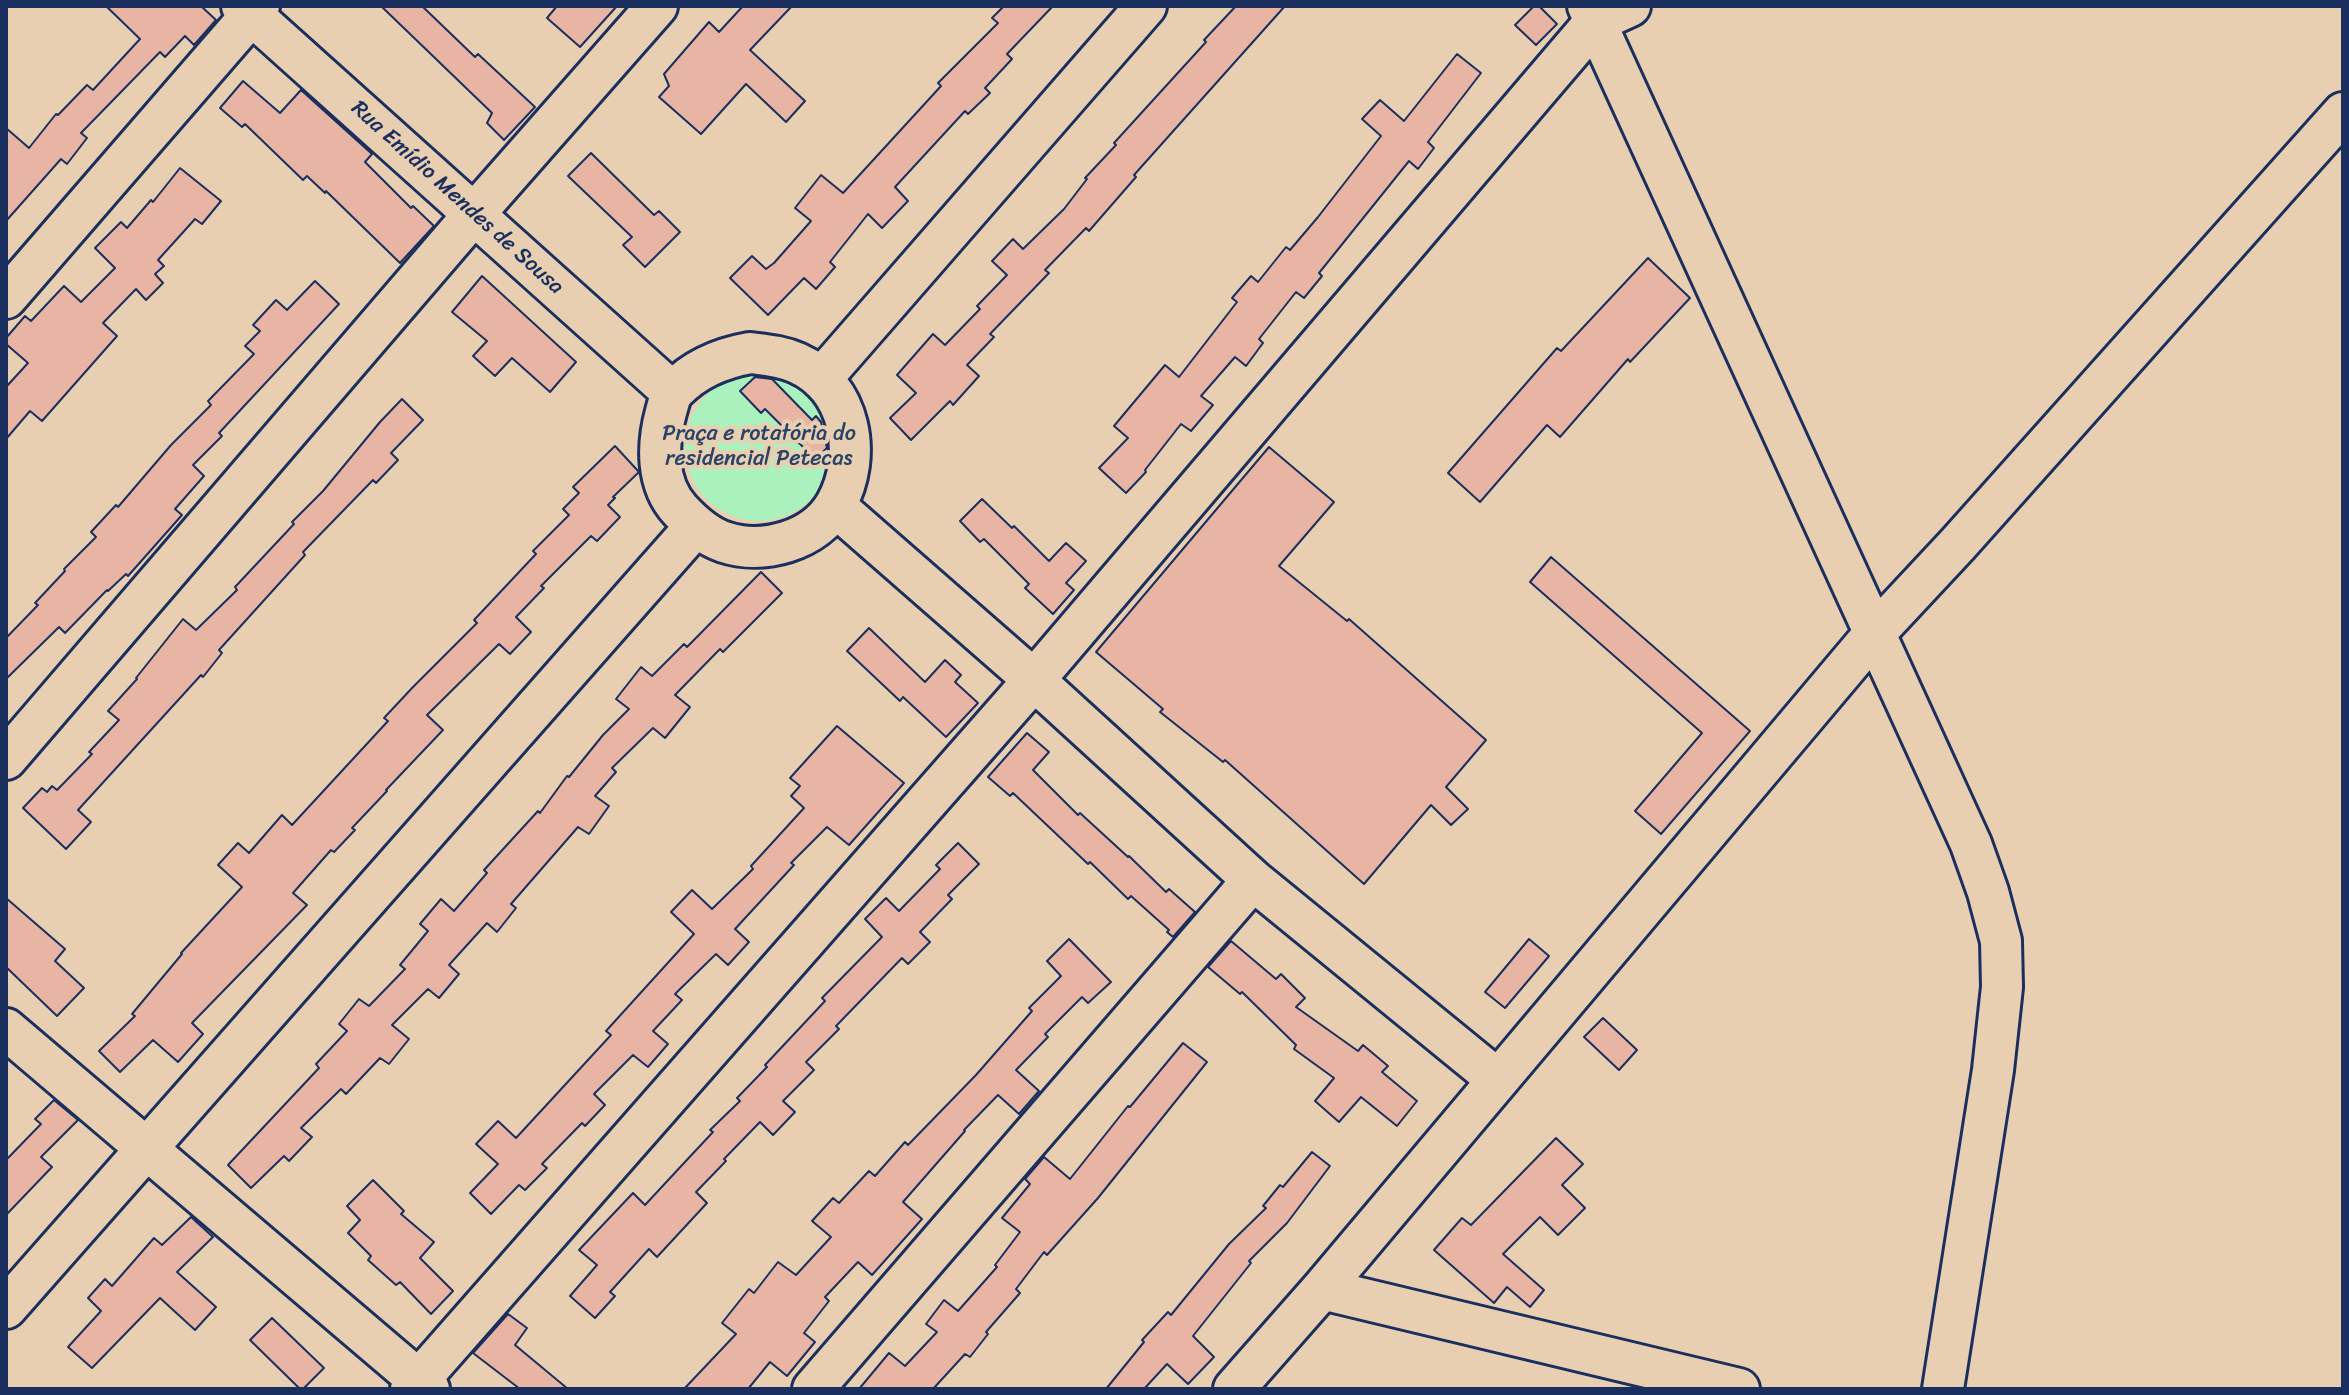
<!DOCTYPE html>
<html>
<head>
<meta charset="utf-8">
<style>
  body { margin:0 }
  #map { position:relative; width:2349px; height:1395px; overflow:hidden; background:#e9cfb1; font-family:Sriracha,sans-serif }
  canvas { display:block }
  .frame { position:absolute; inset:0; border:8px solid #1b2f5e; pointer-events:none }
</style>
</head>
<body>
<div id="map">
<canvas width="2349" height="1395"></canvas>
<div class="frame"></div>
</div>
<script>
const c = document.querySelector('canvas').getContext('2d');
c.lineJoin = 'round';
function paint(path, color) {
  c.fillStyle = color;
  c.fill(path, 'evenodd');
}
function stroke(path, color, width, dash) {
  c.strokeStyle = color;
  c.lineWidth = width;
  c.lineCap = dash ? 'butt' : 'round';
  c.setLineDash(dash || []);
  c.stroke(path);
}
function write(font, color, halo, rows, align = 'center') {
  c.font = font + ' Sriracha,sans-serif';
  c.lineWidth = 8;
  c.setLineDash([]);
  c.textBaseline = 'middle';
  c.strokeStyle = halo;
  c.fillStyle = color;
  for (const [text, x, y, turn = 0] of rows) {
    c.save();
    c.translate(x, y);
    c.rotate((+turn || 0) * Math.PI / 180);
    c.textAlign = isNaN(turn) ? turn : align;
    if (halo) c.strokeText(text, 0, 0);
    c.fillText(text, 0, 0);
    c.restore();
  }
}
paint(new Path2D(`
  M685 447a74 74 0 1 1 148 0a74 74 0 1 1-148 0Z`), '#abf1be');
const building = new Path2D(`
  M106 6H201L216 20 194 45 185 36 165 57 160 52 81 133 87 138 67 164 61 159 6 221V128L29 148 56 114 58 115 87 85 93 90 140 39Z
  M381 6H422L475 57 478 54 535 107 504 140 487 123 492 113Z
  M557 6H617L580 47 547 18Z
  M743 6H792L750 50 805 101 786 122 746 84 701 134 659 97 669 86 664 74 709 22 719 32Z
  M1004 6H1053L1007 54 1012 59 985 88 990 93 968 114 965 111 895 187 908 201 882 228 868 214 830 262 835 267 816 289 804 278 768 315 730 278 752 256 766 269 774 263 811 221 795 208 821 175 843 193 941 86 938 83 998 23 992 18Z
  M1236 6H1285L1134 175 1136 177 1089 231 1086 228 1045 270 1049 273 990 334 994 337 967 365 979 376 953 405 950 401 911 440 890 418 916 393 897 375 933 334 945 345 980 309 977 306 1007 275 992 261 1013 239 1023 249 1064 209 1087 179 1085 178 1116 145 1114 143 1206 42 1204 40Z
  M1534 6H1539L1557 24 1536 45 1515 25Z
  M1457 54 1481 73 1428 142 1434 148 1418 169 1409 161 1319 273 1322 276 1304 298 1296 292 1259 339 1263 343 1246 366 1235 357 1201 396 1213 405 1191 431 1181 424 1145 470 1146 472 1126 493 1099 468 1128 438 1114 426 1165 365 1179 377 1237 302 1232 298 1251 276 1258 282 1286 247 1290 250 1318 217 1381 136 1362 119 1380 100 1404 121Z
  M243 81 280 113 301 90 372 154 365 162 411 208 413 206 434 226 400 263 326 191 325 193 307 176 303 180 245 124 242 127 220 108Z
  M591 153 654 215 659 211 680 232 645 267 623 245 632 237 568 176Z
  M180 168 221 201 202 224 195 219 158 260 164 266 155 274 163 283 146 300 136 289 103 323 117 336 42 421 30 411 6 439V387L28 363 6 344V338L25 316 31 321 64 286 81 302 115 268 95 248 121 222 127 228 151 200 153 202Z
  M1648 258 1690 298 1630 362 1628 359 1560 437 1547 425 1480 502 1448 473 1557 348 1561 351Z
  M482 276 576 362 550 392 512 358 495 376 473 356 487 341 452 312Z
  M315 281 339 304 219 433 222 436 193 465 204 476 175 509 182 515 128 576 126 574 108 591 107 590 65 633 59 627 6 679V638L38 605 35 603 65 571 64 569 96 537 91 532 116 505 118 507 171 445 211 405 208 401 254 354 245 346 260 331 253 325 276 300 287 310Z
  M755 377 772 379 812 420 816 416 821 422 827 448 815 459 765 409 761 413 740 391Z
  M402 399 423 420 391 453 398 460 376 483 373 480 303 552 305 555 219 650 222 653 203 677 201 675 78 810 91 822 66 849 23 808 42 788 47 792 52 786 57 790 92 754 89 752 119 720 108 711 137 679 136 678 183 619 196 630 237 590 235 587 294 524 292 522 323 491 380 422Z
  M615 446 639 472 613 497 615 498 608 505 620 517 597 541 591 536 541 586 544 588 516 617 531 632 510 654 499 644 427 715 443 730 386 790 387 791 352 828 355 830 334 852 331 850 293 893 307 905 192 1023 203 1034 178 1062 153 1040 120 1072 99 1051 135 1016 132 1014 182 954 181 953 242 887 218 865 238 843 249 853 282 815 292 825 388 721 384 718 413 687 477 623 474 620 536 554 533 551 569 515 563 509 579 493 573 487Z
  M1269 447 1334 502 1279 566 1347 621 1349 619 1486 740 1446 787 1468 809 1451 825 1431 805 1364 884 1225 760 1223 762 1160 712 1163 709 1096 652Z
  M982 499 1012 528 1014 526 1049 561 1066 543 1086 561 1066 583 1074 590 1053 614 1025 588 1029 584 984 539 980 542 960 521Z
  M1551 557 1750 731 1661 834 1635 811 1702 733 1530 582Z
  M761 572 782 593 723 652 720 649 675 695 690 707 665 738 653 728 612 768 616 772 595 796 609 806 589 834 578 827 511 904 516 908 497 932 487 923 449 965 459 974 439 998 428 989 392 1025 409 1039 389 1064 380 1058 346 1094 341 1089 301 1128 312 1137 289 1161 284 1156 251 1188 228 1165 319 1068 316 1064 347 1031 339 1024 359 999 369 1006 405 969 400 965 428 931 420 924 441 899 454 911 487 873 484 870 538 811 540 813 567 776 569 777 603 735 629 709 616 699 641 667 652 676 684 644 687 647Z
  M869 628 925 682 945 660 961 675 955 682 978 703 946 737 903 697 900 701 847 651Z
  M837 726 904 783 849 845 827 827 791 863 794 865 735 929 749 942 728 965 716 954 675 994 682 1000 653 1031 668 1044 648 1067 633 1055 594 1094 605 1105 585 1126 582 1123 542 1164 547 1168 525 1190 519 1185 491 1214 470 1193 498 1164 476 1144 498 1121 516 1138 611 1035 606 1031 694 934 671 912 692 890 712 909 753 869 751 866 804 808 791 796 800 786 790 778Z
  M1027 733 1049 752 1033 770 1078 815 1080 813 1128 857 1129 856 1166 892 1169 889 1195 912 1173 937 1167 932 1169 930 1131 896 1128 899 1090 862 1088 864 1013 793 1010 796 988 777Z
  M958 843 979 864 948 895 952 899 920 932 930 942 908 964 902 958 836 1026 839 1029 806 1062 814 1070 783 1101 795 1112 773 1135 760 1122 724 1159 726 1161 696 1192 707 1203 657 1257 649 1249 610 1292 615 1296 595 1318 570 1296 597 1265 579 1250 633 1193 645 1205 684 1163 713 1132 710 1130 740 1101 737 1098 767 1067 765 1065 825 1001 822 998 882 937 865 919 886 898 899 911 940 869 936 865Z
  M6 898 65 949 55 961 84 988 57 1016 6 967Z
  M1069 939 1111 982 1088 1003 1082 997 1045 1034 1048 1037 1016 1070 1039 1091 1019 1114 998 1095 964 1130 965 1131 903 1202 922 1219 872 1275 858 1262 825 1297 829 1301 804 1333 815 1342 787 1376 770 1362 748 1389H684L736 1334 722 1323 749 1289 754 1293 778 1262 796 1275 831 1237 812 1221 833 1198 839 1203 869 1171 875 1176 905 1142 908 1145 976 1075 1032 1011 1029 1008 1061 976 1047 961Z
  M1529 939 1549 956 1505 1008 1485 992Z
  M1231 941 1276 979 1281 974 1305 998 1296 1007 1358 1051 1363 1045 1388 1066 1382 1072 1417 1101 1397 1126 1361 1097 1339 1122 1315 1101 1334 1078 1294 1049 1296 1045 1242 992 1240 994 1208 967Z
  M1603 1018 1637 1050 1619 1070 1584 1037Z
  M1183 1043 1207 1062 1098 1198 1047 1255 1044 1252 1016 1289 1020 1293 986 1332 988 1334 970 1357 965 1354 933 1389H859L889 1353 905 1366 937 1332 926 1324 944 1300 958 1311 997 1267 995 1265 1020 1232 1002 1218 1030 1184 1025 1179 1044 1157 1070 1179 1128 1106 1130 1107Z
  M54 1100 78 1120 41 1157 52 1167 6 1215V1160L41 1124 35 1119Z
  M1556 1138 1583 1164 1562 1185 1585 1208 1558 1235 1540 1217 1503 1254 1544 1290 1530 1307 1507 1287 1494 1303 1434 1250 1462 1218 1471 1225Z
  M1312 1152 1330 1166 1287 1223 1249 1261 1251 1263 1193 1336 1214 1357 1188 1384 1167 1364 1144 1389H1106L1144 1342 1142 1340 1168 1312 1171 1315 1229 1244 1266 1208 1263 1206 1280 1185 1283 1187Z
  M373 1180 404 1211 401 1214 434 1242 420 1258 453 1291 431 1314 400 1282 396 1285 368 1260 371 1256 348 1233 360 1220 347 1206Z
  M191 1217 213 1237 177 1272 216 1307 195 1330 160 1298 92 1368 68 1347 101 1311 88 1298 105 1279 112 1286 154 1238 162 1245Z
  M508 1314 527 1328 515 1345 568 1389H520L473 1353Z
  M272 1318 324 1368 303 1389H300L250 1340Z`);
paint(building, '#e8b4a3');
stroke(building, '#1b2f5e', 2);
const minor = new Path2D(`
  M242 6 672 392
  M1588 6 1971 844 1988 892 2001 941 2002 987 1993 1070 1943 1389
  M6 298 259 6
  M750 353C766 355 781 356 797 363 851 387 863 456 836 504 815 541 763 555 724 542 706 536 692 523 680 510 656 484 657 445 666 412 668 405 670 395 675 390 695 369 722 358 750 353Z
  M821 379 1146 6
  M835 506 1034 680 1253 880 1498 1080
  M6 759 475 213 657 6
  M6 1029 429 1389
  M1322 1289 1739 1389
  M6 1308 695 527
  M411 1389 1034 680 1595 22 1630 6
  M813 1389 1253 880
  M1234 1389 1322 1289 1874 634 1958 544 2343 113`);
stroke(minor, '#1b2f5e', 46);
stroke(minor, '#e9cfb1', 40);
write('22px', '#1b2f5e', '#e9cfb1', [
  ["Rua Emídio Mendes de Sousa",457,198,42]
]);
write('22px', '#294268', '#e9cfb1', [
  ["Praça e rotatória do",759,434],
  ["residencial Petecas",759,459]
]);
</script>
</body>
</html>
